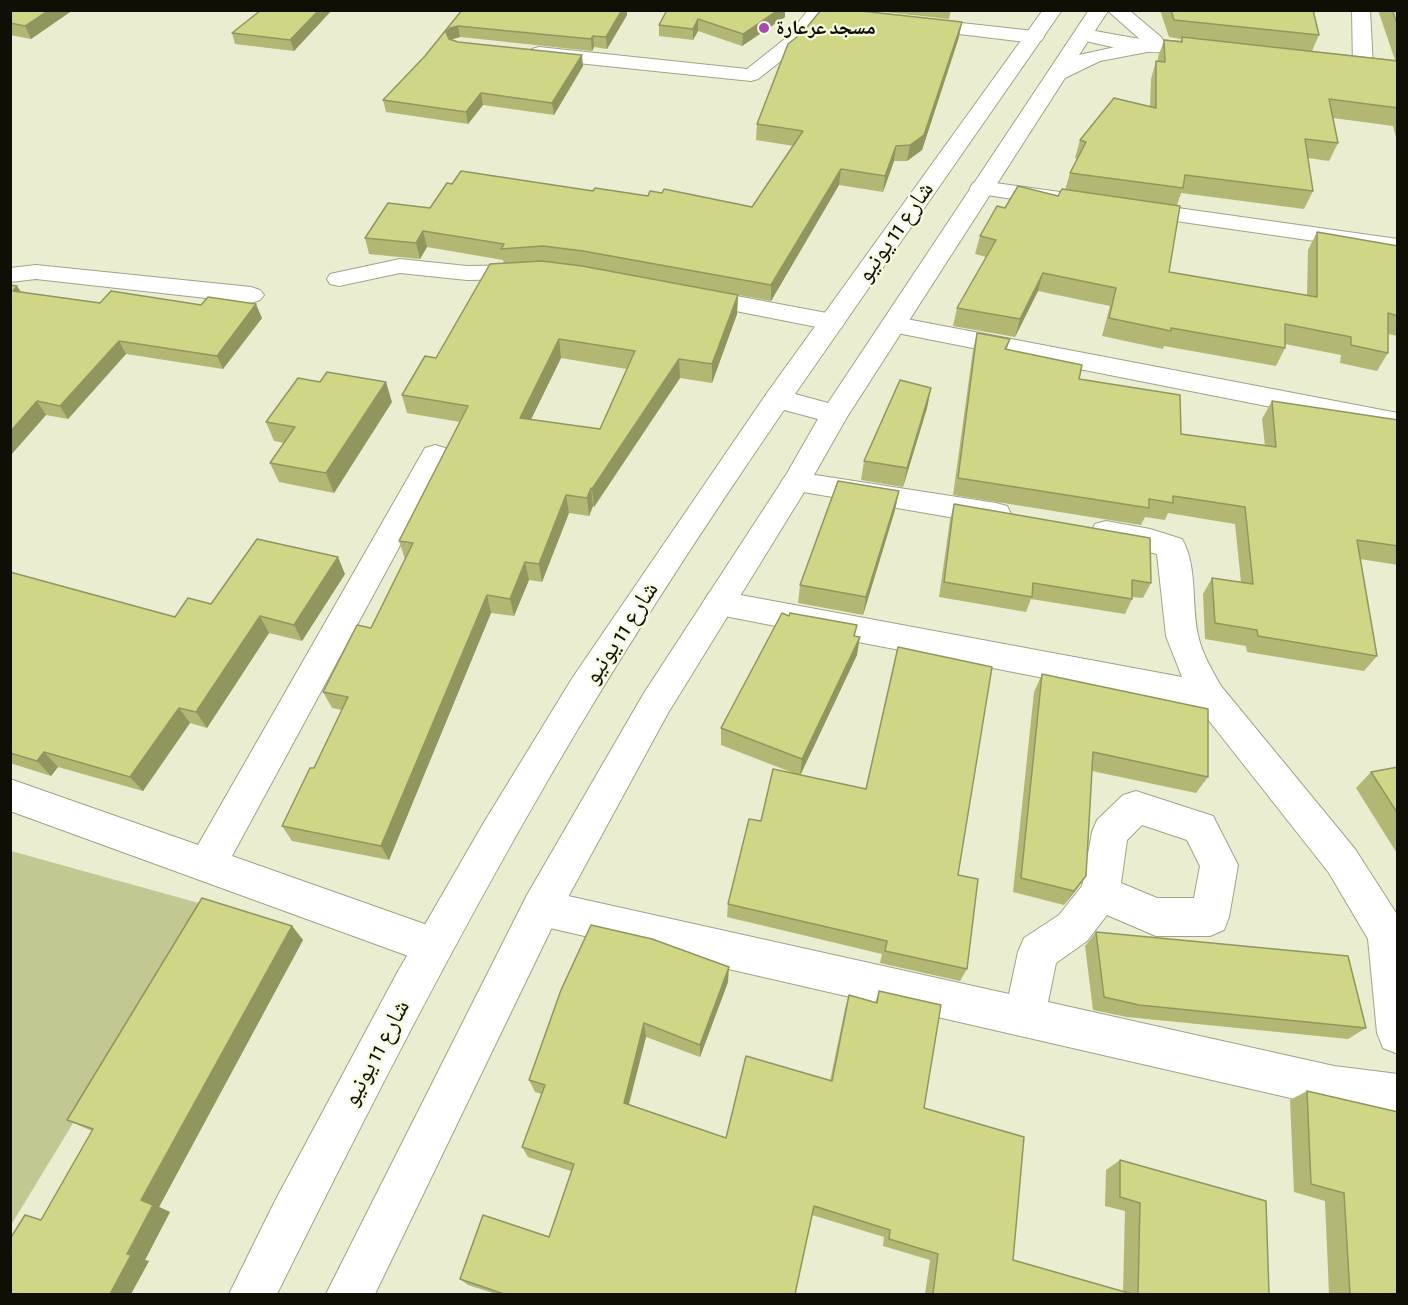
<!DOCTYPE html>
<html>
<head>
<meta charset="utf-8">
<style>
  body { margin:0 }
  #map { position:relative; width:1408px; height:1305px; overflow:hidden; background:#eaedd0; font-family:"Alegreya Sans",sans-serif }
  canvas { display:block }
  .frame { position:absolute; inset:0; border:12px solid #0f0f06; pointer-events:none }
</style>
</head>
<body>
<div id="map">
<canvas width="1408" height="1305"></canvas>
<div class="frame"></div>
</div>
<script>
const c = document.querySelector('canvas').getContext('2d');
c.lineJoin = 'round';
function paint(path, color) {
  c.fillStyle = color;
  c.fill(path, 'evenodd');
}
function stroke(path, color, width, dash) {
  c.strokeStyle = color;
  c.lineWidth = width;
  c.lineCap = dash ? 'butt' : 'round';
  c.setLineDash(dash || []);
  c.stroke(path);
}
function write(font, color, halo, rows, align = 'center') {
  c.font = font + ' "Alegreya Sans","Noto Naskh Arabic",sans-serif';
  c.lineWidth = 4.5;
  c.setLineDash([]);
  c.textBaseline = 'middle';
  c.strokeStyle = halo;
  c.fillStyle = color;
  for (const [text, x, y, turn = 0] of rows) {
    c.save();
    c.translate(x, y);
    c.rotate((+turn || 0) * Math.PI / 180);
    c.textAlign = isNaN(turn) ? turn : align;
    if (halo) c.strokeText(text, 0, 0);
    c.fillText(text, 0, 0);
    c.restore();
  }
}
paint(new Path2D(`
  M11 851 206 905 11 1225Z`), '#c3c893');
const minor = new Path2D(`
  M808 10H824L825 13 800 46 758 79 751 81 539 59 532 57 529 53 532 49 539 47 747 69 786 38Z
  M1352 10H1370L1373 67 1370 71H1356L1353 67Z
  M916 18 1034 31 1041 33 1044 37 1041 41 1034 43 909 28 906 24 909 20Z
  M1084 29 1134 38 1182 42 1185 46 1182 50C1153 57 1106 46 1077 39L1074 35 1077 31Z
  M981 181 1060 192 1068 194 1071 199 1068 204 1060 206 973 193 970 188 973 183Z
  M1135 202 1398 239V253L1127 214 1123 209 1127 204Z
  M400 259 467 266 530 265 539 267 542 272 539 277 530 279 467 280 400 273 339 286 330 284 327 279 330 274Z
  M36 265 251 287 260 290 264 295 260 300 251 303 36 279 10 282V268Z
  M694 288 832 314 841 316 845 322 841 328 832 330 685 301 681 296 685 291Z
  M896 317 1398 413V432L887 331 883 325 887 319Z
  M435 445 445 448 449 455 232 856 447 932 453 946 447 960 433 965 10 811V779L198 845 425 448Z
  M796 472 996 503 1007 506 1011 514 1007 522 996 525 786 489 781 482 786 475Z
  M1106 521 1150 529 1182 539C1198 567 1191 604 1198 635 1202 654 1212 670 1221 686L1355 849 1398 916V1054L1383 1048 1377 1033 1368 939 1329 873 1199 708 719 615 708 612 703 603 708 594 719 591 1182 677 1166 636 1157 554 1095 540 1091 532 1095 524Z
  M1136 791 1213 816 1238 865 1229 917 1224 930 1210 936H1156L1107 915 1087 941 1056 963 1048 1002 1334 1066 1398 1074V1116L1334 1108 541 926 527 921 522 908 527 895 541 890 1009 994 1018 952 1024 938 1059 915 1082 886 1092 832 1097 820 1123 795ZM1142 825 1187 840 1200 866 1194 898H1157L1121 883 1127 840Z`);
const highway = new Path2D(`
  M1043 10H1062L795 394 828 403 1089 10H1129L1161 37 1166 45 1163 49 1100 61 1065 78 847 417 806 489 668 713 555 921 375 1294H326L527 895 644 693 786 475 818 419 784 410C703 528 624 649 552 773 453 943 364 1118 277 1294H229L275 1201 397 973 483 824 573 677 767 393ZM1108 11 1142 41 1079 55Z`);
stroke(minor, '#a0a388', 2);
stroke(highway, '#a0a388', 2);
paint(minor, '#fff');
paint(highway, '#fff');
paint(new Path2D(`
  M10 10H73L31 39 10 35Z
  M261 10H332L294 51 235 44 232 33Z
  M462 10H627V15L607 49 594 47 592 51 460 37 451 40 458 42 583 66 554 115 483 105 468 124 386 112 383 100 425 56Z
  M667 10H785V17L742 46 698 31 693 40 659 36V25Z
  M866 10H951L949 19Z
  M1160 10H1313L1319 35 1312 51 1395 60 1378 10H1398V145L1393 126 1333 118 1338 143 1329 161 1308 158 1313 191 1304 209 1181 193 1177 205 1169 272 1307 295 1308 250 1317 232 1398 246V336L1388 334V353L1377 371 1340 363 1341 355 1285 344V348L1276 366 1164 346 1163 349 1102 336 1110 306 1038 291 1015 337 953 326 957 308 986 257 975 254 980 236 1005 208 1058 196 1065 190 1070 173 1077 159 1075 158 1080 140 1150 107 1151 79 1156 61 1158 62V57L1164 40 1180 42 1181 39 1169 37Z
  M959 37 922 150 907 161H894L883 192 839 185 771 301 591 268 738 295 737 314 712 383 680 378 594 507 593 506 589 516 569 513 542 582 529 580 514 616 491 613 389 860 292 841 282 826 314 768 342 710 332 708 323 692 371 628 405 559 399 541 460 422 407 413 402 395 436 358 504 263 503 260 427 247 420 259 369 254 365 238 430 208 593 191 648 196 752 207 794 146 756 140 757 124ZM561 358 627 369 600 429 531 419Z
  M10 285 17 286 21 292 100 303 262 318 223 369 126 354 68 419 46 415 10 456Z
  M977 333 1010 339 1007 349 1079 379 1181 434 1265 446 1262 419 1272 401 1398 420V565L1360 559 1377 656 1364 671 1247 652 1246 646 1205 639 1203 594 1212 578 1241 582 1235 524 1168 513 1165 520 1145 517 1141 525 953 495 973 350Z
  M931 388 927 408 903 487 861 480 864 461Z
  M392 402 334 493 279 482 270 463 284 443 274 441 266 422Z
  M899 491 895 510 863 615 798 603 800 585Z
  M954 504 1151 583 1143 598 1132 597V599L1125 614 1031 599 1026 612 939 597 950 520Z
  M10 572 175 617 211 604 345 574 302 641 269 633 207 728 190 723 143 791 58 767 51 776 10 763Z
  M855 636 857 655 800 775 958 875 967 969 960 981 880 963 882 954 727 917 728 904 761 821 796 774 721 745V728Z
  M1042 674 1208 777 1196 793 1092 771 1076 890 1064 905 1013 892 1034 692Z
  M1398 767V855L1356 788 1371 772Z
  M292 926 303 940 159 1207 170 1212 145 1260 149 1261 131 1294H10L41 1220 92 1131 67 1120Z
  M1096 932 1366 1028 1348 1039 1127 1017 1093 1010 1085 946Z
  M728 982 700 1057 646 1037 629 1105 726 1138 830 1081 845 1009 849 995 875 1003 879 991 924 1108 1013 1260 1123 1292 1125 1211 1105 1206 1106 1170 1120 1160 1269 1294H925L930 1260 883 1246 884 1237 812 1215 795 1294H496L468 1285 460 1279 549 1237 571 1171 528 1157 522 1147 542 1094 535 1092 529 1080Z
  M1307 1091 1398 1294H1329L1325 1201 1294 1192 1290 1100Z`), '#b2b873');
paint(new Path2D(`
  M49 10H73L31 39 25 26Z
  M319 10H332L294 51 290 40Z
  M622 10H627V15L607 49 606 37Z
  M778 10H785V17L742 46 743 34Z
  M698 19V31L693 40V29Z
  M962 22 959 37 922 150 907 161 910 145Z
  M458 26 460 37 452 39 448 44 446 32 450 28Z
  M593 36 594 47 592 51 591 39Z
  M582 55 583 66 554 115 552 103Z
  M481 93 483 105 468 124 466 112Z
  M896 146 894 161 883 192 885 176Z
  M841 169 839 185 771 301V285Z
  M423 231 427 247 420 259 416 243Z
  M1043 273 1038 291 1015 337 1020 319Z
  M17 286 25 299 13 291Z
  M738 295 737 314 712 383V364Z
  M256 304 262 318 223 369 217 356Z
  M559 339 561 358 523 436 520 418Z
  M119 341 126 354 68 419 60 406Z
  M679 359 680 378 594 507 592 489Z
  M386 382 392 402 334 493 326 473Z
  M931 388 927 408 903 487 907 468Z
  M37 401 46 415 10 456V432Z
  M591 488 593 506 589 516 587 498Z
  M899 491 895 510 863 615 866 597Z
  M566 495 569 513 542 582 539 564Z
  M338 557 345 574 302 641 294 625Z
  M525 562 529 580 514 616 510 599Z
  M487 595 491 613 389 860 381 846Z
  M260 616 269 633 207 728 196 712Z
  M860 637 857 655 800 776 802 759Z
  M179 708 190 723 143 791 130 777Z
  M44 752 58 767 51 776 37 761Z
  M1086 876 1076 890 1064 905 1074 891Z
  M292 926 303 940 159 1207 170 1212 145 1260 149 1261 131 1294H110L127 1254 141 1200Z
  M729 967 728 982 700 1057V1045Z
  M644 1023 646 1037 626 1114 624 1103Z`), '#91965e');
const building = new Path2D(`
  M10 10H49L25 26 10 23Z
  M261 10H319L290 40 232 33Z
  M462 10H622L606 37 593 36 591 39 458 26 450 28 446 32 449 39 458 42 582 55 552 103 481 93 466 112 383 100 425 56Z
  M667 10H778L743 34 698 19 693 29 659 25Z
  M821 10H852L962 22 924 135 910 145 896 146 885 176 841 169 771 285 583 251 543 246 501 249 504 244 423 231 416 243 365 238 388 203 430 208 447 183 452 184 461 171 593 191 595 188 648 196 650 191 662 193 664 189 752 207 803 131 757 124 788 44 803 32Z
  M1171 10H1313L1319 35 1174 20Z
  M1392 10H1398V26Z
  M1182 37 1398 61V108L1329 99 1338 143 1305 139 1313 191 1185 175 1183 188 1070 173 1086 142 1080 140 1114 98 1156 108V61L1165 62 1164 40 1182 42Z
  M1018 186 1058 196 1062 189 1180 206 1169 272 1317 297V232L1398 246V316L1388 313V353L1351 345V337L1285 324V348L1171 328V331L1109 318 1116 288 1043 273 1020 319 957 308 996 240 980 236 997 206 1005 208Z
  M542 261 582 266 738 295 712 364 679 359 592 489 591 488 587 498 566 495 539 564 525 562 510 599 487 595 381 846 282 826 310 768H314L348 697 323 692 357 625 371 628 413 543 399 541 468 406 402 395 425 356 436 358 490 264ZM559 339 635 351 600 429 520 418Z
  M10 285 17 286 13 291 100 303 111 291 201 305 208 297 256 304 217 356 119 341 60 406 37 401 10 432Z
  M977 333 1010 339 1005 349 1082 365 1079 379 1180 395 1181 434 1276 447 1272 401 1398 420V546L1357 540 1377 656 1258 636 1257 630 1215 623 1212 578 1253 584 1245 507 1173 496V503L1149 499V508L958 478Z
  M327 372 386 382 326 473 270 463 295 427 266 422 298 378 320 382Z
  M900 380 931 388 907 468 864 461Z
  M838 481 899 491 866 597 800 585Z
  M954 504 1150 538 1151 583 1132 580V599L1033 583 1032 597 944 582Z
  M257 539 338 557 294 625 260 616 196 712 179 708 130 777 44 752 37 761 10 753V572L175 617 188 598 211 604Z
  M782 613 789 616 790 613 857 625 854 636 860 637 802 759 721 728Z
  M898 647 992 667 958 875 978 879 967 969 885 951 887 941 728 904 749 819 761 821 773 769 866 789Z
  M1042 674 1208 709V777L1093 752 1086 876 1074 891 1021 878Z
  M1398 767V814L1371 772Z
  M202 898 292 926 141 1200 153 1205 127 1254 131 1255 110 1294H10V1239L25 1215 41 1220 93 1129 67 1120Z
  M591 925 652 939 729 967 700 1045 644 1023 624 1103 726 1138 746 1056 832 1081 849 995 877 1003 879 991 941 1005 924 1108 1024 1137 1013 1260 1132 1294H933L938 1254 889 1239 890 1230 814 1206 795 1294H504L460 1279 483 1215 549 1237 574 1164 522 1147 545 1085 529 1080 561 990Z
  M1096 932 1348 956 1366 1028 1139 1005 1104 997Z
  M1307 1091 1398 1112V1294H1350L1344 1193 1311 1184Z
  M1120 1160 1266 1201 1269 1294H1138L1140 1203 1120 1197Z`);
paint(building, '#cfd686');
stroke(building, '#91965e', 1.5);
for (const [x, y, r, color] of [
  [764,28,6,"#a74ab4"]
]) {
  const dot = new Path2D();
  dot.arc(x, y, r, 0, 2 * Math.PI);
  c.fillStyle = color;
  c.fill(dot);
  stroke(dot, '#f7fadd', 2);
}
write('bold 20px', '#0f0f06', '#f7fadd', [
  ["مسجد عرعارة",776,28]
], 'left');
write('24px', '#0f0f06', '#f7fadd', [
  ["شارع 11 يونيو",895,232,-55],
  ["شارع 11 يونيو",621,633,-57],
  ["شارع 11 يونيو",376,1053,-62]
]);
</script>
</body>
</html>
